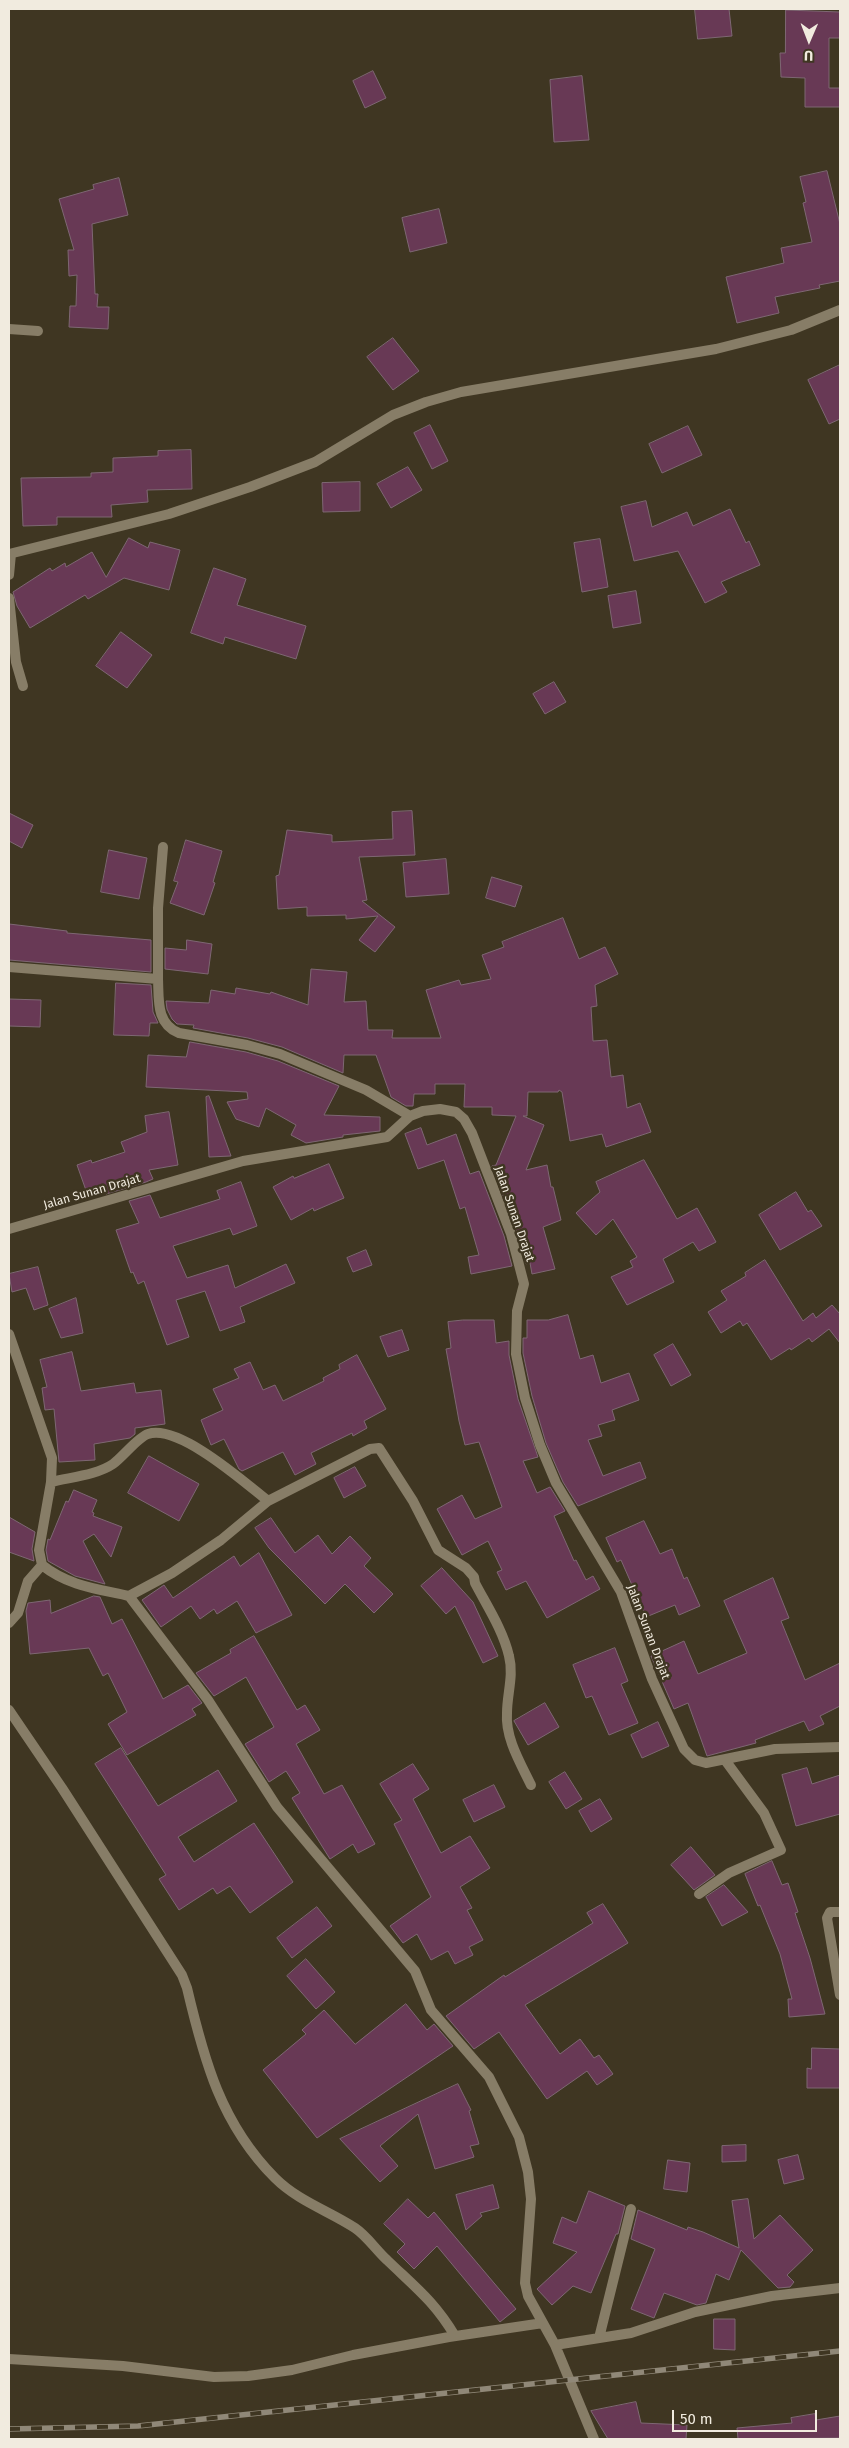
<!DOCTYPE html>
<html>
<head>
<meta charset="utf-8">
<style>
  body { margin:0 }
  #map { position:relative; width:849px; height:2448px; overflow:hidden; background:#3f3622; font-family:"Fira Sans",sans-serif }
  canvas { display:block }
  .frame { position:absolute; inset:0; border:10px solid #f1ebdf; pointer-events:none }
  .north { position:absolute; left:784px; top:15px; width:50px; height:50px; -webkit-text-stroke:4px #3f3622; paint-order:stroke; rotate:181deg; font-size:14px; font-weight:700; line-height:20px; text-align:center; color:#f1ebdf }
  .north::after { content:''; display:block; margin:auto; width:18px; height:22px; background:#f1ebdf; clip-path:polygon(50% 0,100% 100%,50% 72%,0 100%) }
  .scale { position:absolute; left:672px; top:2410px; width:145px; height:22px; box-sizing:border-box; border:2px solid #f1ebdf; border-top:0; padding-left:6px; font-size:15px; line-height:18px; white-space:nowrap; color:#f1ebdf; -webkit-text-stroke:4px #3f3622; paint-order:stroke }
</style>
</head>
<body>
<div id="map">
<canvas width="849" height="2448"></canvas>
<div class="frame"></div>
<div class="north">U</div>
<div class="scale">50 m</div>
</div>
<script>
const c = document.querySelector('canvas').getContext('2d');
c.lineJoin = 'round';
function paint(path, color) {
  c.fillStyle = color;
  c.fill(path, 'evenodd');
}
function stroke(path, color, width, dash) {
  c.strokeStyle = color;
  c.lineWidth = width;
  c.lineCap = dash ? 'butt' : 'round';
  c.setLineDash(dash || []);
  c.stroke(path);
}
function write(font, color, halo, rows, align = 'center') {
  c.font = font + ' "Fira Sans",sans-serif';
  c.lineWidth = 5;
  c.setLineDash([]);
  c.textBaseline = 'middle';
  c.strokeStyle = halo;
  c.fillStyle = color;
  for (const [text, x, y, turn = 0] of rows) {
    c.save();
    c.translate(x, y);
    c.rotate((+turn || 0) * Math.PI / 180);
    c.textAlign = isNaN(turn) ? turn : align;
    if (halo) c.strokeText(text, 0, 0);
    c.fillText(text, 0, 0);
    c.restore();
  }
}
const building = new Path2D(`
  M695 9H729L732 36 698 39Z
  M786 10 840 12V38H829V88H840V107H805V78L781 77 780 53H785Z
  M373 71 386 98 365 108 353 81Z
  M582 76 589 140 554 142 550 80Z
  M827 171 840 224V281L819 285 820 288 775 297 779 313 737 323 726 277 784 263 781 248 812 242 803 203 806 202 800 177Z
  M119 178 128 215 92 224 95 294H98L97 307H109L108 329 69 327 70 306H76L77 275 69 276 68 250H74L59 199 94 189 93 185Z
  M439 209 447 243 410 252 402 218Z
  M393 338 419 371 393 390 367 357Z
  M840 365V419L829 424 808 380Z
  M430 425 448 461 432 469 414 433Z
  M688 426 702 455 662 473 649 444Z
  M191 450 192 489 147 490 148 502 111 505 112 517H57V525L23 526 21 478 91 477V473L113 472V458L158 456V451Z
  M408 467 422 490 391 508 377 484Z
  M360 482V511L323 512 322 483Z
  M646 501 652 527 687 512 693 526 730 509 746 543 749 541 760 565 721 582 727 592 705 603 678 551 634 561 621 507Z
  M129 538 148 548 150 542 180 550 169 590 124 578 88 599 85 595 30 628 17 606 13 592 50 568 52 571 65 563 66 567 92 552 106 577Z
  M600 539 608 587 582 592 574 543Z
  M214 568 246 579 237 605 306 626 296 659 225 637 223 644 191 633Z
  M636 591 641 623 613 628 608 596Z
  M121 632 152 655 127 688 96 666Z
  M554 682 566 702 545 714 533 694Z
  M412 811 415 855 359 857 367 900 362 901 395 927 375 952 359 940 378 916 346 919V915L307 916V907L278 909 276 876 279 875 287 830 332 835V842L393 839 392 812Z
  M9 813 33 825 22 848 9 841Z
  M186 840 222 851 213 882 215 883 204 915 170 903 178 882 174 881Z
  M109 850 147 858 139 899 101 892Z
  M446 859 449 894 406 897 403 863Z
  M492 877 522 886 515 907 486 898Z
  M563 918 579 959 605 947 618 974 595 985 597 1006 591 1007 593 1041 607 1040 611 1077 623 1075 627 1108 640 1103 651 1132 606 1147 602 1134 570 1141 562 1092 559 1090 558 1092H528L527 1116H523L544 1125 526 1170 547 1165 551 1187H553L561 1220 543 1227 555 1269 532 1274 530 1263 526 1264 517 1232 492 1166 496 1165 516 1116 492 1115V1107H464L465 1084H435V1094H414L413 1106H406L391 1097 376 1055H344L343 1073 282 1047 248 1038 193 1028 194 1025 177 1024 172 1019 167 1009 166 1001 209 1003 211 990 235 994 236 988 270 994 271 992 308 1005 311 969 347 972 344 1002 366 1001 368 1030H393L392 1038H441L426 990 459 980 461 985 491 979 482 955 504 947 502 942Z
  M9 924 67 931V933L151 940V972L9 960Z
  M187 940 212 944 208 974 165 969V948L186 950Z
  M116 983 151 985 153 1012 158 1023H150L149 1036 114 1035Z
  M9 999 41 1000 40 1027 9 1026Z
  M190 1042 246 1052 278 1061 339 1086 324 1115 380 1117V1131L343 1135V1137L306 1143 291 1135 296 1125 266 1108 259 1127 236 1119 227 1102 248 1099 247 1092 146 1087 148 1055 186 1057Z
  M209 1096 231 1156 209 1157 206 1097Z
  M169 1112 178 1165 149 1170 153 1179 146 1182 106 1194 105 1190 88 1196 77 1165 91 1160 92 1163 125 1152 121 1142 147 1132 145 1116Z
  M421 1128 427 1145 456 1134 470 1174 479 1171 504 1236 512 1266 471 1274 468 1257 479 1255 465 1207 460 1209 444 1160 418 1169 405 1134Z
  M644 1160 677 1219 697 1208 716 1242 699 1251 693 1242 663 1259 674 1282 627 1305 611 1277 633 1267 630 1261 637 1257 613 1219 596 1235 576 1213 600 1192 596 1182Z
  M329 1164 344 1198 314 1211 313 1208 291 1220 273 1187 293 1176 294 1178Z
  M241 1182 257 1226 233 1235 230 1228 173 1246 187 1278 228 1265 235 1288 286 1264 295 1283 240 1307 245 1322 220 1331 205 1291 176 1300 189 1337 167 1345 144 1281 138 1284 133 1272 131 1273 116 1230 139 1223 129 1201 150 1195 160 1218 220 1199 217 1191Z
  M796 1192 808 1212 811 1210 822 1226 780 1250 759 1215Z
  M366 1250 372 1265 353 1272 347 1258Z
  M765 1260 803 1321 813 1313 816 1318 832 1305 840 1314V1343L829 1329 812 1342 809 1338 791 1350 790 1348 771 1360 747 1323 743 1326 740 1321 721 1333 708 1312 727 1300 721 1291 746 1276 745 1273Z
  M38 1267 48 1305 34 1310 26 1288 12 1292 9 1274Z
  M76 1298 83 1333 61 1338 49 1309Z
  M568 1315 580 1359 593 1355 601 1383 629 1373 639 1400 612 1410 615 1420 598 1425 602 1436 588 1440 603 1476 640 1462 646 1478 578 1506 563 1482 546 1443 532 1396 523 1353V1338H527V1320H548Z
  M463 1320H494L496 1343 509 1341V1355L518 1399 538 1457 523 1461 537 1493 550 1487 565 1511 554 1516 574 1561 576 1560 586 1580 593 1576 600 1589 547 1618 526 1581 506 1590 497 1572 502 1570 488 1541 462 1555 437 1509 462 1495 475 1519 502 1507 479 1442 465 1445 459 1421 446 1349 451 1348 448 1322Z
  M402 1330 409 1350 388 1357 380 1337Z
  M673 1344 691 1375 671 1386 654 1355Z
  M72 1352 81 1391 134 1383 136 1393 161 1390 165 1424 135 1428V1434L130 1438 94 1444 95 1460 59 1462 54 1409 45 1410 42 1388 47 1387 40 1360Z
  M357 1355 386 1409 364 1421 367 1428 353 1436 352 1433 311 1453 316 1464 295 1475 283 1452 242 1471 239 1469 224 1439 211 1445 201 1420 223 1410 213 1389 239 1378 234 1369 250 1362 263 1390 275 1385 283 1401 324 1381 323 1378 340 1369 339 1365Z
  M149 1456 199 1484 179 1521 128 1493Z
  M355 1467 366 1486 344 1498 334 1478Z
  M74 1490 97 1500 92 1512 94 1513 93 1516 122 1527 111 1557 94 1534 83 1541 105 1584 75 1576 48 1561 46 1550 48 1539 50 1540 66 1501 68 1502Z
  M9 1517 35 1532 32 1549 34 1561 9 1552Z
  M271 1518 295 1553 318 1535 332 1554 350 1536 371 1558 364 1566 393 1594 374 1613 345 1584 325 1604 269 1548 255 1528Z
  M644 1521 660 1554 672 1549 684 1579 687 1577 700 1606 679 1615 675 1605 646 1617 621 1560 617 1562 606 1538Z
  M259 1553 292 1615 256 1633 237 1601 217 1614 214 1609 200 1619 191 1606 161 1627 142 1600 164 1585 173 1598 234 1556 240 1566Z
  M442 1568 473 1602 498 1656 483 1663 455 1606 446 1614 421 1586Z
  M773 1578 789 1618 781 1621 805 1680 840 1663V1706L820 1716 824 1724 809 1731 804 1721 755 1740 756 1743 707 1756 688 1703 674 1709 651 1656 684 1641 698 1674 747 1653 724 1601Z
  M94 1596 100 1597 112 1624 122 1619 163 1699 188 1685 202 1703 192 1709 196 1715 127 1755 108 1724 127 1712 108 1673 103 1676 89 1648 30 1654 26 1611 28 1603 50 1600 51 1613Z
  M254 1636 297 1710 305 1705 320 1730 296 1744 324 1794 342 1785 375 1844 358 1853 353 1844 330 1859 292 1798 300 1793 286 1771 269 1782 245 1744 274 1727 246 1677 214 1696 196 1673 231 1653 230 1650Z
  M615 1648 628 1681 621 1684 638 1723 609 1735 592 1696 586 1698 573 1665Z
  M545 1703 559 1727 528 1745 514 1721Z
  M658 1722 669 1746 642 1758 631 1735Z
  M121 1748 158 1806 218 1770 237 1801 178 1837 194 1862 254 1823 293 1882 250 1913 230 1886 217 1894 213 1888 179 1910 159 1879 166 1875 95 1764Z
  M413 1764 429 1789 413 1799 441 1853 470 1836 490 1868 460 1887 472 1908 467 1910 483 1940 469 1947 473 1955 455 1964 448 1951 431 1960 417 1934 403 1943 390 1926 431 1897 394 1824 402 1820 380 1784Z
  M807 1768 812 1784 840 1775V1814L796 1826 782 1775Z
  M565 1772 582 1799 566 1809 549 1782Z
  M494 1785 505 1807 474 1822 463 1800Z
  M600 1799 612 1819 591 1832 579 1811Z
  M691 1847 715 1875 694 1890 671 1865Z
  M772 1861 782 1885 788 1883 798 1912 795 1913 810 1958 825 2014 789 2017 788 1999H792L780 1954 760 1905 758 1906 745 1874Z
  M724 1885 748 1912 722 1926 706 1897Z
  M603 1904 628 1943 525 2005 560 2054 580 2039 594 2058 599 2055 613 2074 597 2085 587 2071 547 2099 499 2032 474 2049 446 2016 504 1975 505 1977 593 1923 587 1913Z
  M317 1907 332 1926 292 1958 277 1938Z
  M306 1959 335 1992 316 2009 287 1976Z
  M406 2004 427 2030 434 2024 453 2046 317 2138 263 2070 306 2034 302 2030 324 2010 355 2044Z
  M812 2048 840 2049V2088H807V2068L811 2069Z
  M458 2084 471 2110 469 2111 479 2144 470 2146 474 2157 435 2169 418 2114 380 2146 398 2166 380 2182 340 2139Z
  M746 2145V2161L722 2162V2146Z
  M798 2155 804 2179 784 2184 778 2160Z
  M668 2160 690 2163 687 2192 664 2189Z
  M493 2185 499 2208 480 2213 482 2216 466 2230 456 2195Z
  M589 2191 625 2206 618 2234H616L591 2293 573 2286 552 2305 537 2289 577 2252 553 2243 562 2217 576 2223Z
  M408 2199 428 2218 434 2212 516 2309 500 2322 437 2246 414 2269 397 2252 405 2244 384 2224Z
  M748 2199 754 2239 780 2215 813 2250 787 2275 794 2282 790 2287 778 2288 741 2250 729 2280 716 2274 706 2303 697 2305 664 2293 654 2318 631 2309 655 2249 631 2239 638 2210 687 2230 688 2227 703 2232 739 2248 732 2201Z
  M714 2319H735V2350L714 2349Z
  M636 2402 641 2423 687 2425 686 2439H608L591 2411Z
  M815 2414 816 2420 840 2416V2438L738 2439 737 2428 792 2423 791 2418Z`);
paint(building, '#683955');
stroke(building, '#7e6773', 1);
stroke(new Path2D(`
  M9 329 38 331
  M9 554 169 514 250 487 315 462 393 415 426 402 461 392 716 349 791 330 840 310
  M9 575 11 554
  M9 598 16 662 23 686
  M9 967 158 979C159 1000 156 1024 179 1033L247 1045 280 1054 366 1090 410 1116
  M158 979V908L163 847
  M9 1229 243 1161 387 1137 410 1116 423 1111 440 1109 456 1112 464 1119 472 1133 511 1234 524 1284 517 1311 516 1354 525 1398 540 1445 556 1483 621 1592 652 1679 684 1749 695 1760 706 1763 775 1749 840 1747
  M9 1334 52 1458 51 1482 39 1550 42 1565C68 1586 98 1589 129 1596L208 1700 277 1807 415 1971 431 2010 489 2077 519 2137 528 2172 531 2199 525 2283 528 2296 555 2345 594 2439
  M51 1482C71 1477 97 1475 113 1464 123 1457 138 1437 148 1434 179 1424 244 1482 268 1501
  M129 1596 172 1573 221 1540 268 1501 370 1449 379 1448 413 1501 438 1550 466 1568 474 1577 475 1583C487 1606 503 1630 509 1656 514 1675 507 1694 507 1713 505 1738 521 1764 531 1785
  M9 1623 18 1613 28 1581 42 1565
  M9 1710 62 1788 182 1975 187 1988C204 2060 221 2124 275 2178 298 2201 329 2211 355 2228 367 2236 376 2250 387 2260 415 2287 434 2301 455 2336
  M699 1894 729 1873 781 1850 764 1813 725 1760
  M840 1912H830L827 1918 840 1995
  M599 2338 631 2209
  M555 2345 631 2333 695 2312 772 2296 840 2288
  M9 2359 123 2366 214 2377 248 2376 292 2370 353 2355 449 2337 543 2323`), '#877d67', 10);
const rail = new Path2D(`
  M9 2429 138 2426 840 2351`);
stroke(rail, '#908878', 5.5);
stroke(rail, '#3f3622', 4, [11]);
write('12px', '#f1ebdf', '#3f3622', [
  ["Jalan Sunan Drajat",92,1192,-16],
  ["Jalan Sunan Drajat",514,1214,71],
  ["Jalan Sunan Drajat",648,1632,69]
]);
</script>
</body>
</html>
